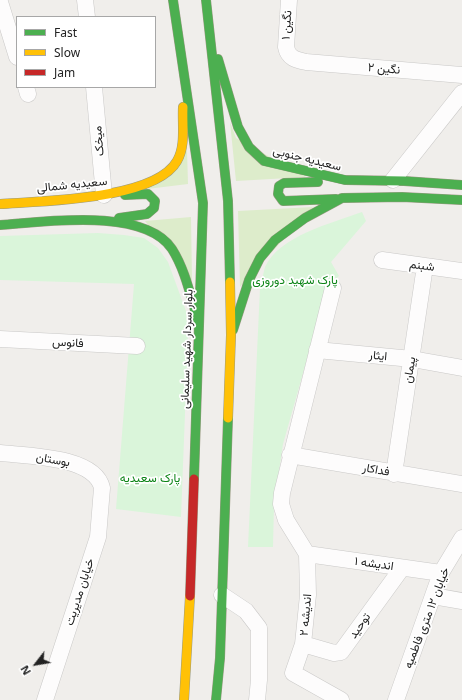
<!DOCTYPE html>
<html>
<head>
<meta charset="utf-8">
<style>
  body { margin:0 }
  #map { position:relative; width:462px; height:700px; overflow:hidden; background:#f0eeeb; font-family:"Noto Sans",sans-serif }
  canvas { display:block }
  .legend { position:absolute; left:16px; top:16px; width:140px; height:72px; box-sizing:border-box; background:#fff; border:1px solid #a7a7a7; margin:0; padding:5px 7px; list-style:none; font-size:12px; color:#222 }
  .legend li { display:flex; align-items:center; gap:8px; height:20px }
  .legend b { width:20px; border:1px solid #a7a7a7 }
  .north { position:absolute; left:16px; top:644px; width:40px; height:40px; -webkit-text-stroke:3px #fff; paint-order:stroke; rotate:239deg; font-size:11px; font-weight:700; line-height:16px; text-align:center; color:#222 }
  .north::after { content:''; display:block; margin:auto; width:14px; height:18px; background:#222; clip-path:polygon(50% 0,100% 100%,50% 72%,0 100%) }
</style>
</head>
<body>
<div id="map">
<canvas width="462" height="700"></canvas>
<ul class="legend">
<li><b style="height:5px;background:#4caf50"></b>Fast</li>
<li><b style="height:5px;background:#ffc107"></b>Slow</li>
<li><b style="height:5px;background:#c62828"></b>Jam</li>
</ul>
<div class="north">N</div>
</div>
<script>
const c = document.querySelector('canvas').getContext('2d');
c.lineJoin = 'round';
function paint(path, color) {
  c.fillStyle = color;
  c.fill(path, 'evenodd');
}
function stroke(path, color, width, dash) {
  c.strokeStyle = color;
  c.lineWidth = width;
  c.lineCap = dash ? 'butt' : 'round';
  c.setLineDash(dash || []);
  c.stroke(path);
}
function write(font, color, halo, rows, align = 'center') {
  c.font = font + ' "Noto Sans",Vazirmatn,sans-serif';
  c.lineWidth = 3.5;
  c.setLineDash([]);
  c.textBaseline = 'middle';
  c.strokeStyle = halo;
  c.fillStyle = color;
  for (const [text, x, y, turn = 0] of rows) {
    c.save();
    c.translate(x, y);
    c.rotate((+turn || 0) * Math.PI / 180);
    c.textAlign = isNaN(turn) ? turn : align;
    if (halo) c.strokeText(text, 0, 0);
    c.fillText(text, 0, 0);
    c.restore();
  }
}
paint(new Path2D(`
  M230 122 236 138 306 177 236 181Z
  M187 150 188 184 147 189Z
  M313 207 240 287 238 211Z
  M191 217 192 281 145 221Z`), '#ddeccb');
paint(new Path2D(`
  M362 212 366 221 331 262 339 276 328 285 283 444 274 505 273 547H248L260 288C262 281 263 274 265 267 279 236 332 223 362 212Z
  M98 233 124 235 144 238 158 248 168 262 186 311 188 336 181 517 116 509 134 284 0 280V236Z`), '#daf5da');
const street = new Path2D(`
  M85 0 87 17
  M289 0 286 47C288 58 296 60 306 62L462 75
  M0 2 17 57
  M26 87 28 94
  M94 87 104 195
  M393 180 462 93
  M382 260 462 271
  M333 288 282 493 281 504 286 520 307 554 308 595 303 644 293 673 341 700
  M0 339 137 346
  M317 350 412 359 462 368
  M0 453C27 456 95 456 102 488L98 537 45 700
  M290 455 462 484
  M394 474 425 266
  M307 554 441 573
  M222 595 246 611 259 628V680L257 700
  M433 596 462 601
  M303 644 334 653 341 652 402 568
  M396 700 441 573 462 538`);
const fast = new Path2D(`
  M173 0 203 203 194 479
  M206 0 228 201 230 282
  M218 59 238 127 249 147 264 161 345 180 404 181 462 185
  M318 182 284 183 279 186 278 194 283 201 336 199
  M119 218 147 214 154 208 155 201 148 194 125 195
  M0 225C44 222 144 207 172 249 186 271 191 299 199 324
  M233 330 249 280 260 258 275 240 305 218 342 198 402 197 462 200
  M216 700 220 658 228 418`);
const slow = new Path2D(`
  M0 204C41 201 155 200 177 161 186 146 182 124 183 107
  M228 418 231 335 230 282
  M184 700 190 596`);
const jam = new Path2D(`
  M190 596 194 479`);
stroke(street, '#c9c8c7', 17);
stroke(fast, '#999a82', 10);
stroke(slow, '#999a82', 10);
stroke(jam, '#999a82', 10);
stroke(street, '#fdfcfc', 16);
stroke(fast, '#4caf50', 9);
stroke(slow, '#ffc107', 9);
stroke(jam, '#c62828', 9);
write('12px', '#222', '#fff', [
  ["نگین ۱",287,25,-86],
  ["نگین ۲",384,69,5],
  ["میخک",99,141,-95],
  ["سعیدیه جنوبی",307,159,14],
  ["سعیدیه شمالی",72,185,-6],
  ["شبنم",422,266,7],
  ["فانوس",68,343,3],
  ["بلوار سردار شهید سلیمانی",187,349,-88],
  ["ایثار",378,356,5],
  ["پیمان",410,370,-81],
  ["بوستان",53,460,10],
  ["فداکار",376,470,10],
  ["اندیشه ۱",374,564,8],
  ["خیابان مدیریت",80,592,-72],
  ["اندیشه ۲",306,615,-85],
  ["خیابان ۱۲ متری فاطمیه",427,618,-69],
  ["توحید",360,626,-55]
]);
write('12px', '#0c8416', '#fff', [
  ["پارک شهید دوروزی",295,281],
  ["پارک سعیدیه",150,479]
]);
</script>
</body>
</html>
